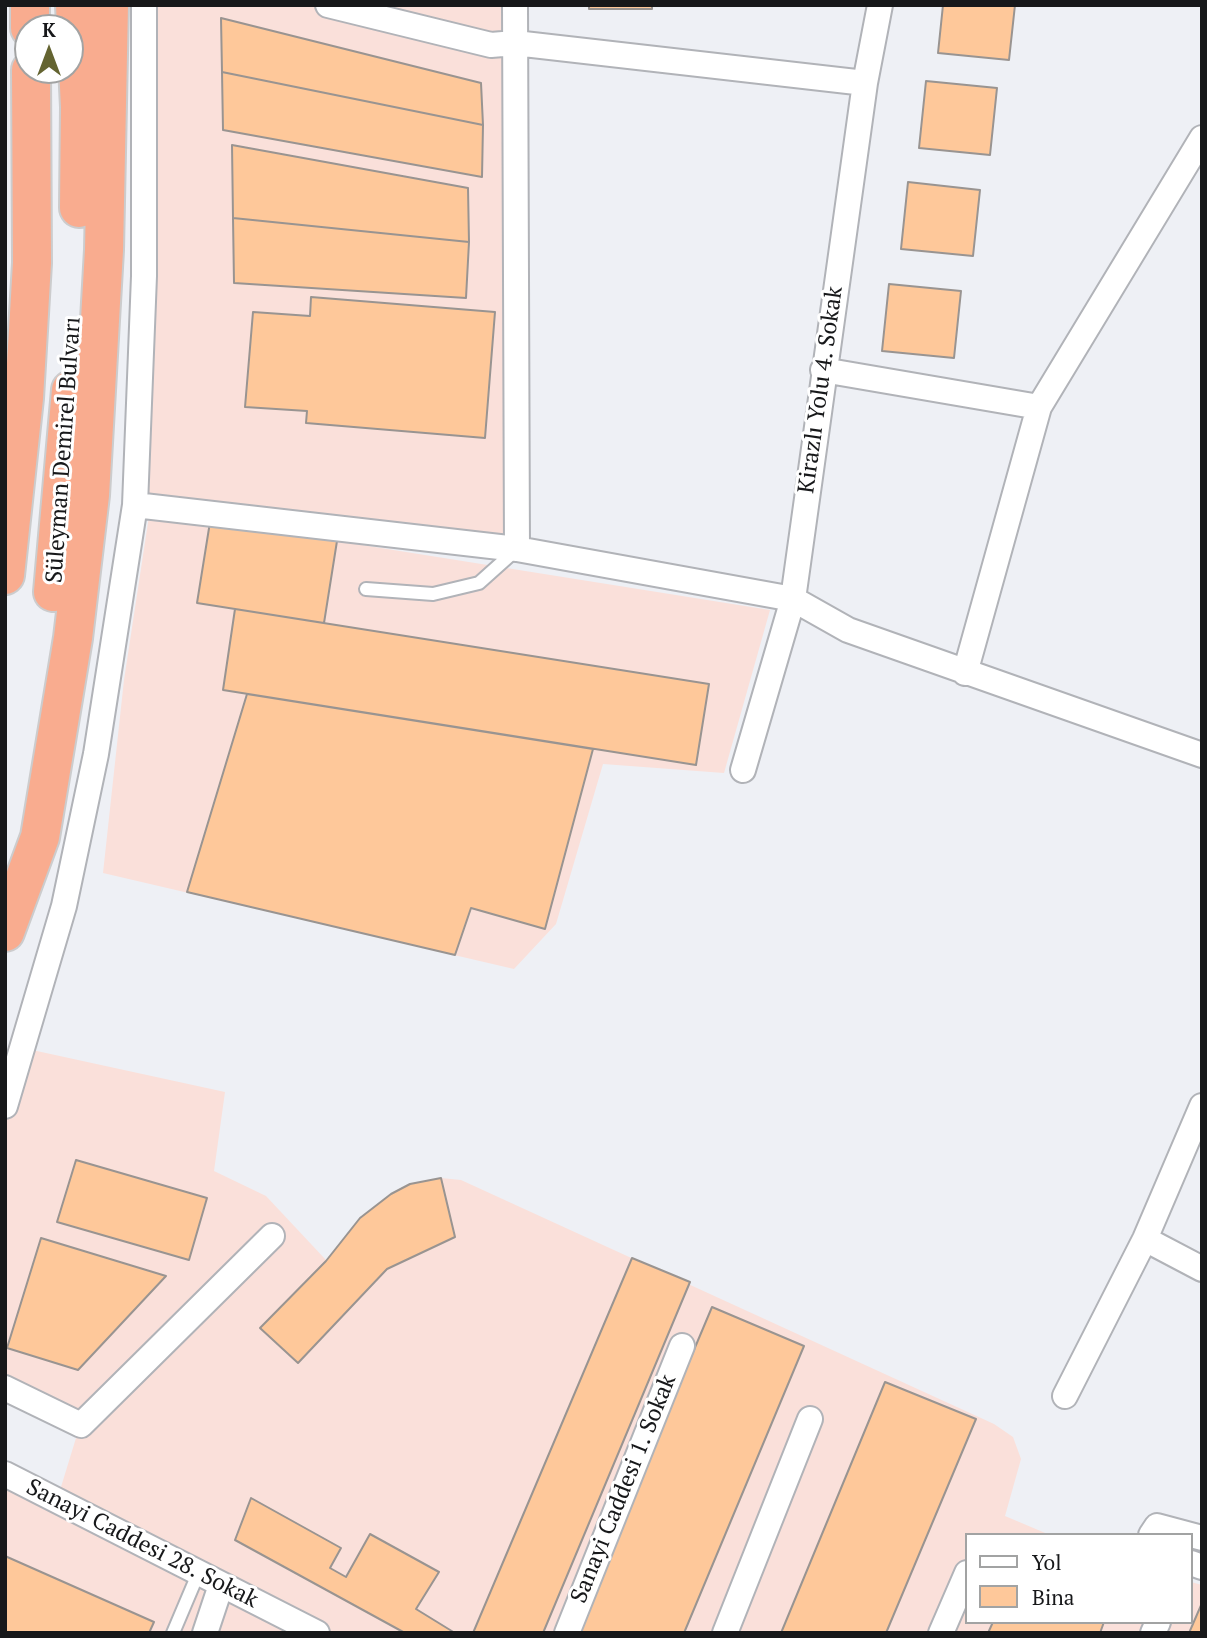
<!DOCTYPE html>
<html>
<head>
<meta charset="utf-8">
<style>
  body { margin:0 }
  #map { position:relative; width:1207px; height:1638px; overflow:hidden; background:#eef0f5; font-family:"PT Serif",serif }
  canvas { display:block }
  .frame { position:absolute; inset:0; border:7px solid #17181a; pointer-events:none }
  .legend { position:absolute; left:965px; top:1533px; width:228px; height:91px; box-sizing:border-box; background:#fff; border:2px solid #a2a3a3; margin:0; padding:9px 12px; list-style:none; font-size:21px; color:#17181a }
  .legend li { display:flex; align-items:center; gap:14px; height:35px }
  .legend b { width:35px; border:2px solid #a2a3a3 }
  .north { position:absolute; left:14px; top:14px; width:70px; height:70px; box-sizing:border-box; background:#fff; border:2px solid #a2a3a3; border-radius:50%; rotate:0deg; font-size:19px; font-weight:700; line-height:28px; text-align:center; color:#17181a }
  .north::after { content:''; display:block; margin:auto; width:24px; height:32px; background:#646431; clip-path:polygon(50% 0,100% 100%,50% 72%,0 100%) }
</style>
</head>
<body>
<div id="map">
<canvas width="1207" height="1638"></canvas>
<div class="frame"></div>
<ul class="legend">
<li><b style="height:9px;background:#fff"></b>Yol</li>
<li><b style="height:19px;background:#fec89a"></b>Bina</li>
</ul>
<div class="north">K</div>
</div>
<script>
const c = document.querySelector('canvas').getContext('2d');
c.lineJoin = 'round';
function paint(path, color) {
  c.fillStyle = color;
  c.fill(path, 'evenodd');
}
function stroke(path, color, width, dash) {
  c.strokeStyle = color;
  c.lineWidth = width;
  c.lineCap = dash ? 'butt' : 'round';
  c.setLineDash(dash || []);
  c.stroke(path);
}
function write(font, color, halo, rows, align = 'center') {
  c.font = font + ' "PT Serif",serif';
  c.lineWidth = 6;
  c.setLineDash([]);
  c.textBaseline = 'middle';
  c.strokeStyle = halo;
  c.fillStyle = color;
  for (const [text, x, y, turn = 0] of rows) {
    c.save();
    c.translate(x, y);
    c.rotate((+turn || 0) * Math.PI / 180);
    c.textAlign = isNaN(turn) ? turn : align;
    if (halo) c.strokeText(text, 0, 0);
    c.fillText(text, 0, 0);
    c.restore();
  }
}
paint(new Path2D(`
  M144 5H515L517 549 135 505Z
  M149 516 337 541 770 610 724 773 603 764 556 924 514 969 103 873 124 680Z
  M23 1048 225 1092 214 1171 266 1196 326 1260 360 1218 391 1194 410 1184 441 1178 461 1180 994 1424 1013 1437 1021 1459 1005 1516 1050 1535H967V1622H1191V1582L1202 1585V1633H5V1474L57 1500 80 1425 5 1388V1106Z`), '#fae0da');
const building = new Path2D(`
  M589 5H652V9H589Z
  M943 5H1015L1009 60 938 53Z
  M221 18 481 83 483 125 222 72Z
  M222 72 483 125 482 177 223 130Z
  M926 81 997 88 990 155 919 148Z
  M232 145 468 188 469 242 233 218Z
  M908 182 980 190 973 256 901 249Z
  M233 218 469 242 466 298 234 283Z
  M889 284 961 291 954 358 882 351Z
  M311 297 495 312 485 438 306 423 307 411 245 407 253 312 310 316Z
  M210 522 337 541 324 623 197 603Z
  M235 609 709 684 696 765 223 690Z
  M247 694 593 749 545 929 471 908 455 955 187 892Z
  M76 1160 207 1198 189 1260 57 1222Z
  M441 1178 455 1237 387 1269 298 1363 260 1328 326 1261 360 1218 391 1194 410 1184Z
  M41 1238 166 1276 78 1370 7 1348Z
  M632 1258 690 1282 543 1633H473Z
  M712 1307 804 1346 684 1633H575Z
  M885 1382 976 1419 886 1633H781Z
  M251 1498 341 1548 330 1568 346 1577 370 1534 439 1572 416 1609 455 1633H405L235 1540Z
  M5 1556 154 1622 149 1633H5Z
  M1202 1603V1633H1189Z
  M993 1622H1104L1100 1633H988Z`);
paint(building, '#fec89a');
stroke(building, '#999491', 2);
const lane = new Path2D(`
  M366 589 433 594 479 583 517 549
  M173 1633 198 1574`);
const street = new Path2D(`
  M328 5 491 45 515 43 865 83
  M515 5 517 549
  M823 370 1039 407
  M135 505 517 549 793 599 848 630 1202 755
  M965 673 1039 407 1202 138
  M743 770 793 599 865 83 880 5
  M5 1106 64 906 96 754 135 505 144 276V5
  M1145 1239 1202 1269
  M5 1388 81 1425 272 1236
  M1065 1396 1145 1239 1202 1106
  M5 1474 317 1633
  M1151 1535 1157 1526 1202 1538
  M1191 1563 1202 1567
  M205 1633 221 1585
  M567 1633 682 1346
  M725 1633 810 1419
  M941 1633 967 1573
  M1153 1633 1158 1622`);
const highway = new Path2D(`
  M30 5V28
  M75 5 80 107 79 208
  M5 575 24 398 32 263 31 70
  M53 592 71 390
  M5 932 40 837 73 638 90 495 104 250 109 5`);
stroke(lane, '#b1b3b8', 16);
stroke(street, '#b1b3b8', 28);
stroke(highway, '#cccccd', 42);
stroke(lane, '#fff', 12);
stroke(street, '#fff', 24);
stroke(highway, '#f9ac8f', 38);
write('23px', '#17181a', '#fff', [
  ["Kirazlı Yolu 4. Sokak",821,390,-82],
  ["Süleyman Demirel Bulvarı",64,450,-86],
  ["Sanayi Caddesi 1. Sokak",624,1489,-68],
  ["Sanayi Caddesi 28. Sokak",142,1544,27]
]);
</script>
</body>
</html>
